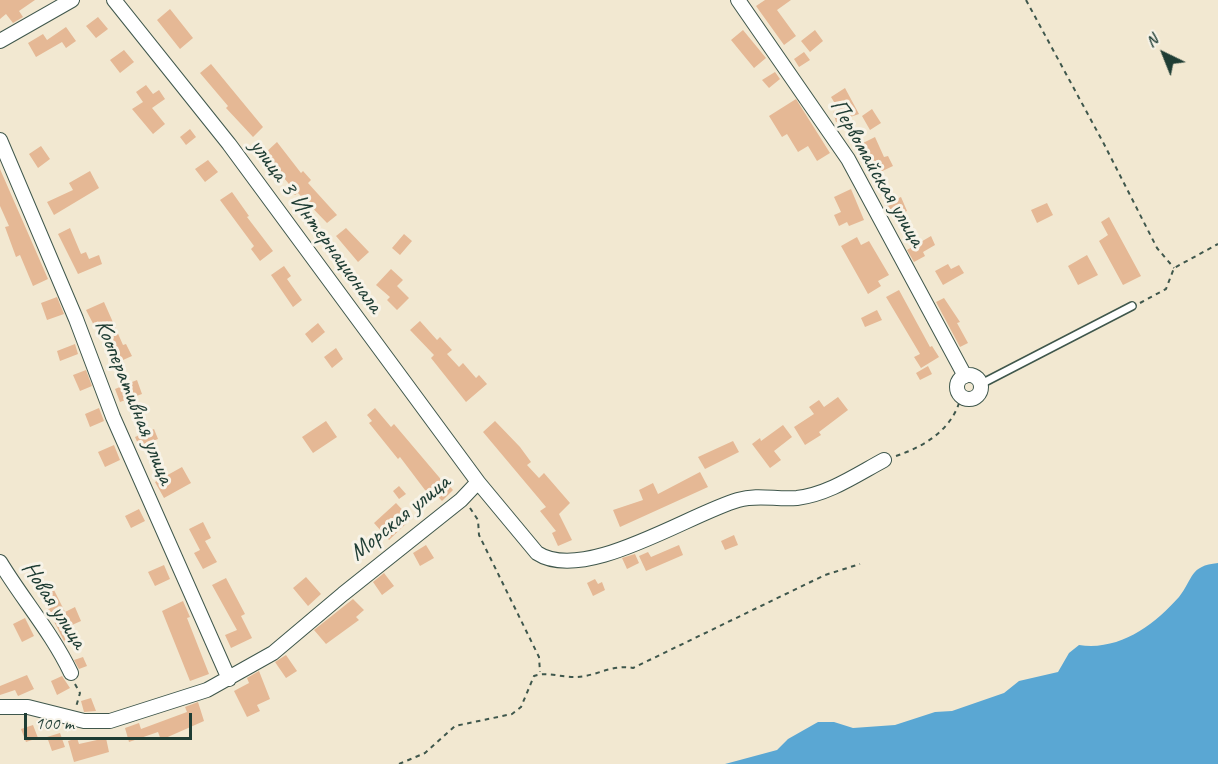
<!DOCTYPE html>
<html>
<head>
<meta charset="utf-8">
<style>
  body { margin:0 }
  #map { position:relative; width:1218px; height:764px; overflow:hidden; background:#f2e8d1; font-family:Caveat,sans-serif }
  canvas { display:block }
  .north { position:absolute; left:1134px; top:24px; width:60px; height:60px; -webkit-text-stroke:4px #f7f3e8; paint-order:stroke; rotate:317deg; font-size:16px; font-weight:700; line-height:24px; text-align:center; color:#1f3d34 }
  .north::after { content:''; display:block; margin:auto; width:21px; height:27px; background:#1f3d34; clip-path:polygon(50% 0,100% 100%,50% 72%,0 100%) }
  .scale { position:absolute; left:24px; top:713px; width:168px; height:27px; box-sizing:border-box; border:3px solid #1f3d34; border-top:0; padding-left:8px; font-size:18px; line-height:21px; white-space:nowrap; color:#1f3d34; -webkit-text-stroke:4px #f7f3e8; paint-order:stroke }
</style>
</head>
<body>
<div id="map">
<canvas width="1218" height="764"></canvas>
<div class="north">N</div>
<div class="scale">100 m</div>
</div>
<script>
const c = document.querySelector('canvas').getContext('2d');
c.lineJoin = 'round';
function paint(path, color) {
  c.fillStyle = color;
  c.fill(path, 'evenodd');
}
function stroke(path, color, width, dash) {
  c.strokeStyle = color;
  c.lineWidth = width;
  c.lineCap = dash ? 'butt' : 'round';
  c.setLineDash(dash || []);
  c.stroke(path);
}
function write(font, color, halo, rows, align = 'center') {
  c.font = font + ' Caveat,sans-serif';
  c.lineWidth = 6;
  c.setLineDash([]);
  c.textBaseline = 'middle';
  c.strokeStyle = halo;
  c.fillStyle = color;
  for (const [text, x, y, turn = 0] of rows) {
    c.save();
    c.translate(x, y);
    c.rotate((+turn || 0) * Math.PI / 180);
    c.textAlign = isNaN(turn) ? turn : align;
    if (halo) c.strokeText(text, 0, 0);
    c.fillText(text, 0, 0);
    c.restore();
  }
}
paint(new Path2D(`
  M1218 563V764H725L777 750 788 739 818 722H834L853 728 895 725 935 712 952 711 1004 693 1019 681 1058 672 1069 653 1079 645C1119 651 1153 626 1179 597 1194 578 1189 566 1218 563Z`), '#5aa7d3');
paint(new Path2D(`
  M0 0H35L19 11 23 17 13 23 6 14 0 19Z
  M765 0H791L777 10 796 36 784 45 756 6Z
  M170 9 193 38 180 49 157 20Z
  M98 17 108 29 96 38 86 26Z
  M66 27 76 41 66 48 62 42 36 57 28 43 43 34 47 40Z
  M743 30 766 58 754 68 731 40Z
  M815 30 823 41 810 52 801 41Z
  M124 50 134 62 120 73 110 60Z
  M804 52 810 60 799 67 794 59Z
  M211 64 263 127 253 137 226 108 228 106 200 73Z
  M775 72 780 79 769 88 762 80Z
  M146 85 153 94 159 90 165 99 152 108 165 124 153 134 132 109 143 102 136 92Z
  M845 88 859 114 836 122 833 112 839 110 831 97Z
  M796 99 830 153 817 161 808 146 798 152 787 134 782 137 769 116Z
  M872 109 881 123 870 130 862 116Z
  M190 129 196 137 186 145 180 137Z
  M875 137 884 157 888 156 893 166 876 174 869 158 864 161 857 146Z
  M277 142 301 173 303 171 311 180 308 183 337 215 327 223 298 193 295 195 287 187 289 184 264 154Z
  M41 146 50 159 38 168 29 154Z
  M208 160 218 172 205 182 195 169Z
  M0 169 48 279 33 286 20 255 16 257 5 227 9 226 0 206Z
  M90 171 99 188 54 215 47 202 73 190 69 183Z
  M851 189 864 220 849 226 847 222 839 226 834 215 841 212 834 197Z
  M232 192 249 216 247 217 273 251 260 261 251 249 254 246 220 200Z
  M901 197 907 211 892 217 886 204Z
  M1047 203 1053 215 1037 223 1031 210Z
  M1109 217 1141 276 1123 285 1099 241 1108 235 1101 222Z
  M70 228 81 254 86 252 89 259 99 255 102 264 78 274 58 234Z
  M346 228 369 252 358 262 336 236Z
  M404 234 412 241 400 255 392 248Z
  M931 236 935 245 923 252 925 256 914 262 907 250Z
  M857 237 861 245 869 241 889 275 878 281 881 286 868 294 841 246Z
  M1087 255 1098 275 1078 285 1068 266Z
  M948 264 951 269 959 265 964 273 943 285 935 271Z
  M284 266 291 276 287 279 302 300 293 307 271 275Z
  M391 269 403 280 397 286 409 298 397 310 387 300 390 297 376 285Z
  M899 290 930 347 932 346 939 357 921 368 914 357 920 354 886 297Z
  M57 297 64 314 47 320 41 303Z
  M944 298 960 322 957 323 968 343 960 347 936 302Z
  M104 302 123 345 126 344 132 356 114 364 86 310Z
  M877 310 882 320 865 327 861 318Z
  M420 321 437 340 440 337 452 350 447 354 459 367 463 363 476 378 479 375 487 384 466 402 431 358 434 355 410 330Z
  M318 323 325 332 312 343 305 334Z
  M75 344 78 354 60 361 57 351Z
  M336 348 343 359 332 368 324 357Z
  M928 366 932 374 920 380 916 373Z
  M86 370 92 386 80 391 73 375Z
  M137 380 142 394 120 402 115 389Z
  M838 397 848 410 819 432 821 435 805 445 794 427 814 414 809 407 819 400 824 407Z
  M99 408 104 421 90 427 85 414Z
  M375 408 391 427 394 424 444 483 445 481 453 490 442 501 432 490 428 494 400 457 398 459 369 423 372 421 367 415Z
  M326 421 337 437 313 453 302 437Z
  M495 421 520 447 531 462 527 465 539 478 544 473 570 503 559 514 572 540 558 546 552 533 556 531 540 511 546 507 483 432Z
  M783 425 792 437 774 451 781 460 770 468 752 444 760 438 761 441Z
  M154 429 158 439 139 446 135 437Z
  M733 441 739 452 705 469 698 457Z
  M114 445 120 460 105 467 98 452Z
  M182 467 191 483 164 498 155 482Z
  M700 472 708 487 620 527 613 510 643 500 639 490 653 483 658 494Z
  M399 486 406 494 399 499 393 491Z
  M396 503 411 519 389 540 374 523Z
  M139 509 145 521 131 528 125 516Z
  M203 522 211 538 205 541 217 562 203 569 194 553 200 550 189 529Z
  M734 535 738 545 725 550 721 541Z
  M426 545 434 558 420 566 413 553Z
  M679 545 683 555 646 571 639 556 648 552 651 557Z
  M635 554 639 563 627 569 622 558Z
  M164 565 170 579 155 586 148 572Z
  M384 573 394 586 382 595 373 582Z
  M306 577 321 594 308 606 293 588Z
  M226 578 245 614 241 616 252 638 231 648 225 635 237 630 212 585Z
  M595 579 598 584 602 582 605 590 593 596 587 583Z
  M52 586 65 612 75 607 81 621 72 625 77 638 65 643 39 592Z
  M353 599 364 610 356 617 359 620 326 644 314 630Z
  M183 601 190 617 187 618 209 674 190 681 162 611Z
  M25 618 34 636 22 642 13 624Z
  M286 655 297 671 286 678 275 662Z
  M83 657 87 666 79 669 74 660Z
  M259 671 270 699 257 705 260 711 247 717 234 691 249 683 247 678Z
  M27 675 34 689 18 696 15 690 0 695V686Z
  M62 676 70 688 57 695 51 681Z
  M91 698 96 711 84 712 81 701Z
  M198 702 204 721 161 740 158 732 129 742 125 728 139 723 141 729 187 712 185 707Z
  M33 725 38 738 26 742 21 729Z
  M60 733 65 747 52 751 47 737Z
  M77 738 79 744 106 738 109 752 74 762 68 741Z`), '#e5b895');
const service = new Path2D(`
  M981 384 1132 306`);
const minor = new Path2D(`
  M114 0 229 144 478 482
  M738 0 848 159 965 376
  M0 41 72 0
  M0 140 76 319 113 417 229 679
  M957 387a12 12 0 1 1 24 0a12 12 0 1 1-24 0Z
  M0 562C23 600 52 633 71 673
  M0 707H28L84 721H110L207 690 273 653 343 594 461 500 478 482 537 553C584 584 689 514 738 500 758 494 777 500 797 498 829 494 856 475 884 460`);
stroke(service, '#3f574c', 10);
stroke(minor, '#3f574c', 16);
stroke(new Path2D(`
  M1026 0 1104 144 1157 248 1174 268
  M1140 303 1166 289 1174 268 1218 244
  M896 456C926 446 954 428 961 396
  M470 508 478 520 479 535 539 657 540 672
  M75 684 80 693 76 707
  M399 764 425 753 455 726 512 714 521 707 534 676C546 671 563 678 577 677 597 676 612 664 633 668L825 575 860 564`), '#3f574c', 2, [4.5, 4.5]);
stroke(service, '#fff', 7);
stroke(minor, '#fff', 14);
write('24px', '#1f3d34', '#f7f3e8', [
  ["Первомайская улица",877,173,60],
  ["улица 3 Интернационала",316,226,54],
  ["Кооперативная улица",134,402,68],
  ["Морская улица",400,518,-39],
  ["Новая улица",54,605,57]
]);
</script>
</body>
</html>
